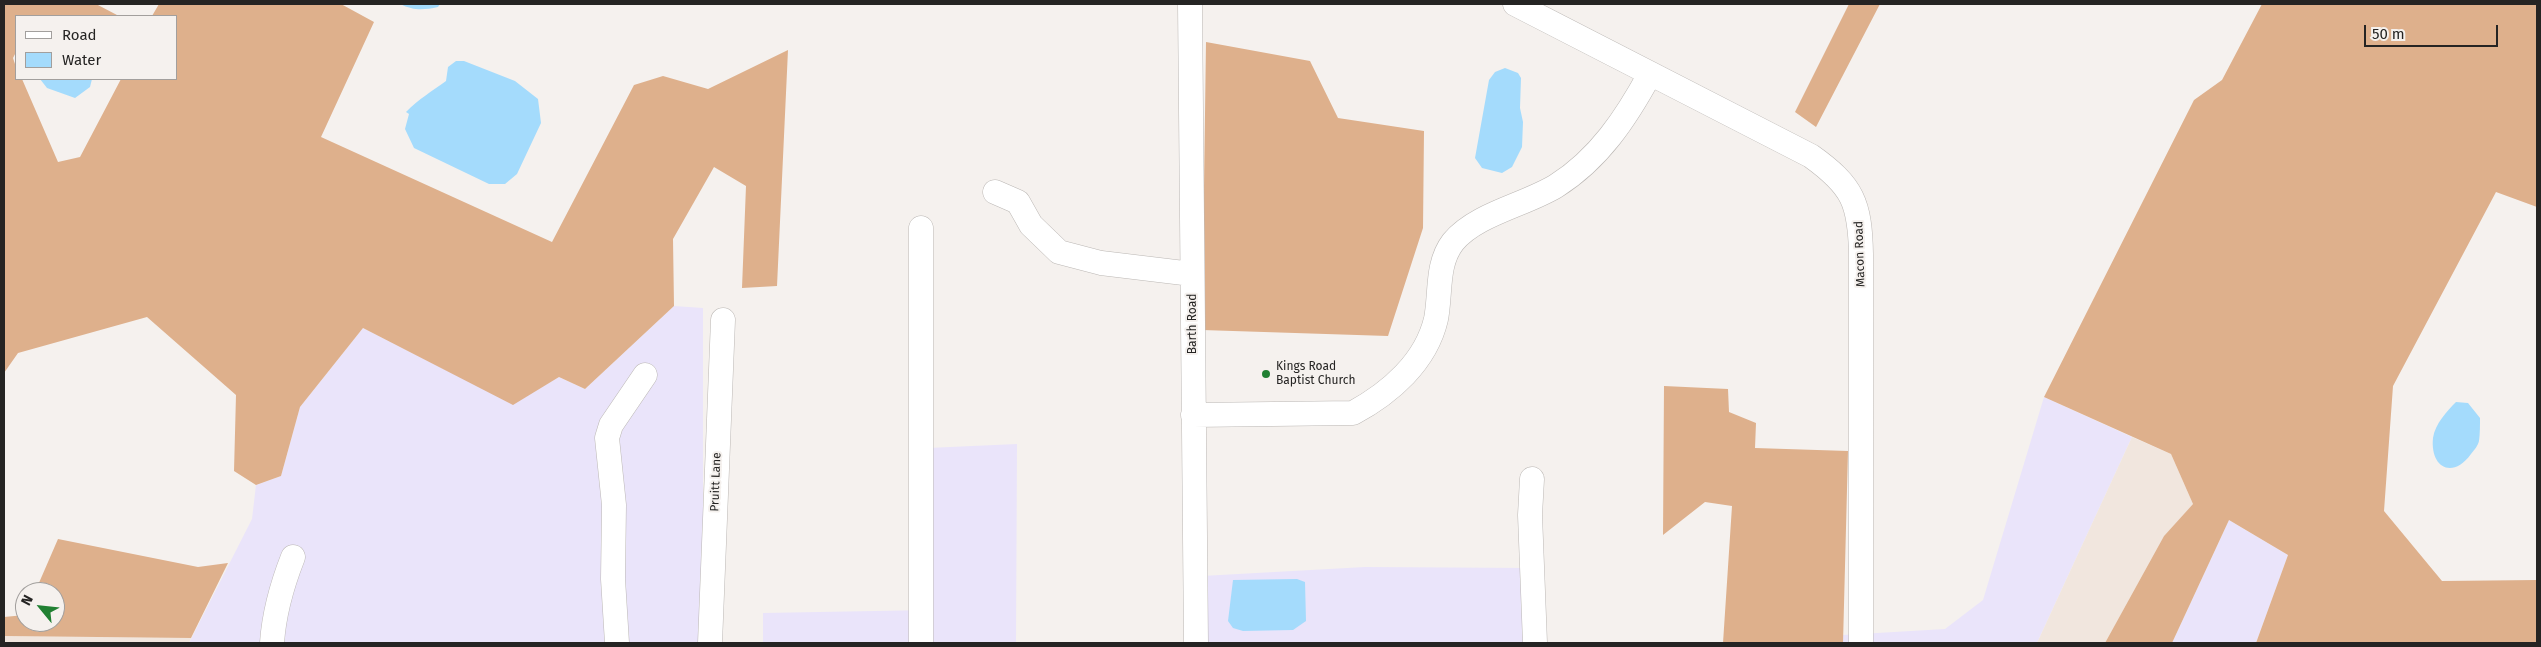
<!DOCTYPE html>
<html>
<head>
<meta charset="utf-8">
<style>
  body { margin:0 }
  #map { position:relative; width:2541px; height:647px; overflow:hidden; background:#f5f1ee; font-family:"Fira Sans",sans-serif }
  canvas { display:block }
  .frame { position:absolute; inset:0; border:5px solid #252423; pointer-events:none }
  .legend { position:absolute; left:15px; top:15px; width:162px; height:65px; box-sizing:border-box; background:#f5f1ee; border:1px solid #a29f9d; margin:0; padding:6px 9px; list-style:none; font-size:15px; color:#252423 }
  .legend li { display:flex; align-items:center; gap:10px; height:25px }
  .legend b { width:25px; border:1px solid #a29f9d }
  .north { position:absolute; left:15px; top:582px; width:50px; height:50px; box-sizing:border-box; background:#f5f1ee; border:1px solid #a29f9d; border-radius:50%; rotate:298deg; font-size:14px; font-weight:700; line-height:20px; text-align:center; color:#252423 }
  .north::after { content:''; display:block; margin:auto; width:18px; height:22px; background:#218032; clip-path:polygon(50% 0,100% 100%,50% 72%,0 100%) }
  .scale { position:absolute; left:2364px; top:25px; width:134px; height:22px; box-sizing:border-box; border:2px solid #252423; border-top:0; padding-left:6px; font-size:15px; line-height:18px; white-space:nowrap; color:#252423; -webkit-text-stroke:4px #f5f1ee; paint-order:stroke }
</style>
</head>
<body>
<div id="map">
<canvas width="2541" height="647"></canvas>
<div class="frame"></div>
<ul class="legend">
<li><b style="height:6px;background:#fff"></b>Road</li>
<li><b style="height:14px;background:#a4dbfc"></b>Water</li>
</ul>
<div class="north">N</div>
<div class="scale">50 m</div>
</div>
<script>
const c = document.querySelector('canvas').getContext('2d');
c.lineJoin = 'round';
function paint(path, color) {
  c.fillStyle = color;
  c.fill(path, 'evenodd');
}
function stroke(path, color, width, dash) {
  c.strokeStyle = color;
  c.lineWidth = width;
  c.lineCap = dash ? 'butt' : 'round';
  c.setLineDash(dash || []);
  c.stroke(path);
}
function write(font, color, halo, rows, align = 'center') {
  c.font = font + ' "Fira Sans",sans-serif';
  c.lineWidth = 4;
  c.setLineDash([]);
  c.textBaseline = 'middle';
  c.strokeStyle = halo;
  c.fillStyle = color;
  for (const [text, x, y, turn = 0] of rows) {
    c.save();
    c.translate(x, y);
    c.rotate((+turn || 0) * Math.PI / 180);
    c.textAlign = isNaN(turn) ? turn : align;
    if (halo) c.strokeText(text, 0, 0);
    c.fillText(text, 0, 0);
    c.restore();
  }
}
paint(new Path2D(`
  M674 306 703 308V643H189L252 519 256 485 281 476 300 407 363 328 513 404 559 377 585 389Z
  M2044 397 2132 437 2037 643H1843V635L1945 629 1983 600Z
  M1017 444 1016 643H763V613L931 610 928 448Z
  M2229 520 2288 555 2256 643H2172Z
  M1365 567 1531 568 1530 643H1203L1202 576Z`), '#eae4fa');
paint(new Path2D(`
  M2132 437 2171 454 2193 504 2164 536 2105 643H2037Z
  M4 636 191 638 189 643H4Z`), '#f1e6de');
paint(new Path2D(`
  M4 4H96L117 15 16 16V52L13 58 16 67V79H22L58 162 80 157 121 79H176V16H152L159 4H341L374 22 321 137 552 242 634 85 663 76 708 89 788 50 777 286 742 288 746 186 714 167 673 239 674 306 585 389 559 377 513 405 363 328 300 407 281 476 256 485 234 471 236 395 147 317 18 353 4 373Z
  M1849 4H1880L1816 127 1795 112Z
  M2262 4H2537V207L2496 192 2393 386 2384 511 2442 581 2537 580V643H2256L2288 555 2229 520 2172 643H2105L2164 536 2193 504 2171 454 2044 397 2194 100 2222 80Z
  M1206 42 1310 61 1338 118 1424 131 1423 228 1388 336 1202 330Z
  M1664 386 1728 389 1729 412 1756 423 1755 448 1848 451 1843 643H1723L1732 506 1705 502 1663 535Z
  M58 539 198 567 228 563 191 638 4 636V617L25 615V622H55V592H35Z`), '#deb08c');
paint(new Path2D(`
  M400 4H440L438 7C424 10 414 11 400 4Z
  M456 61H464L515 81 538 99 541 123 517 174 505 184H489L414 148 405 129 409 114 406 112C419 99 432 91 446 81L448 67Z
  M1505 68 1518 73 1521 78 1520 108 1523 122 1522 147 1512 167 1502 173 1482 168 1475 158 1489 80 1495 72Z
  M40 79H92L90 87 75 98 47 88Z
  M2456 402 2468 403 2480 418C2480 425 2480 434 2479 441 2478 446 2474 450 2471 454 2452 480 2430 467 2433 438 2435 424 2447 411 2456 402Z
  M1297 579 1305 582 1306 621 1293 630 1243 631 1233 628 1228 621 1233 580Z`), '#a4dbfc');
const minor = new Path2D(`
  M1190 4 1196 643
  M1515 4 1811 156C1853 186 1860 203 1861 254V643
  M995 192 1018 202 1031 225 1059 252 1101 263 1192 274
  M1193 415 1353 413C1390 393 1426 362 1436 319 1441 294 1436 264 1453 242 1476 214 1525 205 1556 186 1599 159 1626 118 1650 74
  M1532 479 1530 515 1535 643
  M272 643C274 613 282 585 293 557
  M617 643 613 579 614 505 607 438 611 425 645 375
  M710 643 723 320
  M921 643V228`);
stroke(minor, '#bbb7b4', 25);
stroke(minor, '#fff', 24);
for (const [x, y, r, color] of [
  [1266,374,5,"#218032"]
]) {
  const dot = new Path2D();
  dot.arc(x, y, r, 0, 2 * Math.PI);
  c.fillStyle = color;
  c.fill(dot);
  stroke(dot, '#f5f1ee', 2);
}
write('12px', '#252423', '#f5f1ee', [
  ["Macon Road",1860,254,-92],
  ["Barth Road",1193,324,-90],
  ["Pruitt Lane",716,482,-88]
]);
write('12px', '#252423', '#f5f1ee', [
  ["Kings Road",1276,367],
  ["Baptist Church",1276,381]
], 'left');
</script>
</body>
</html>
